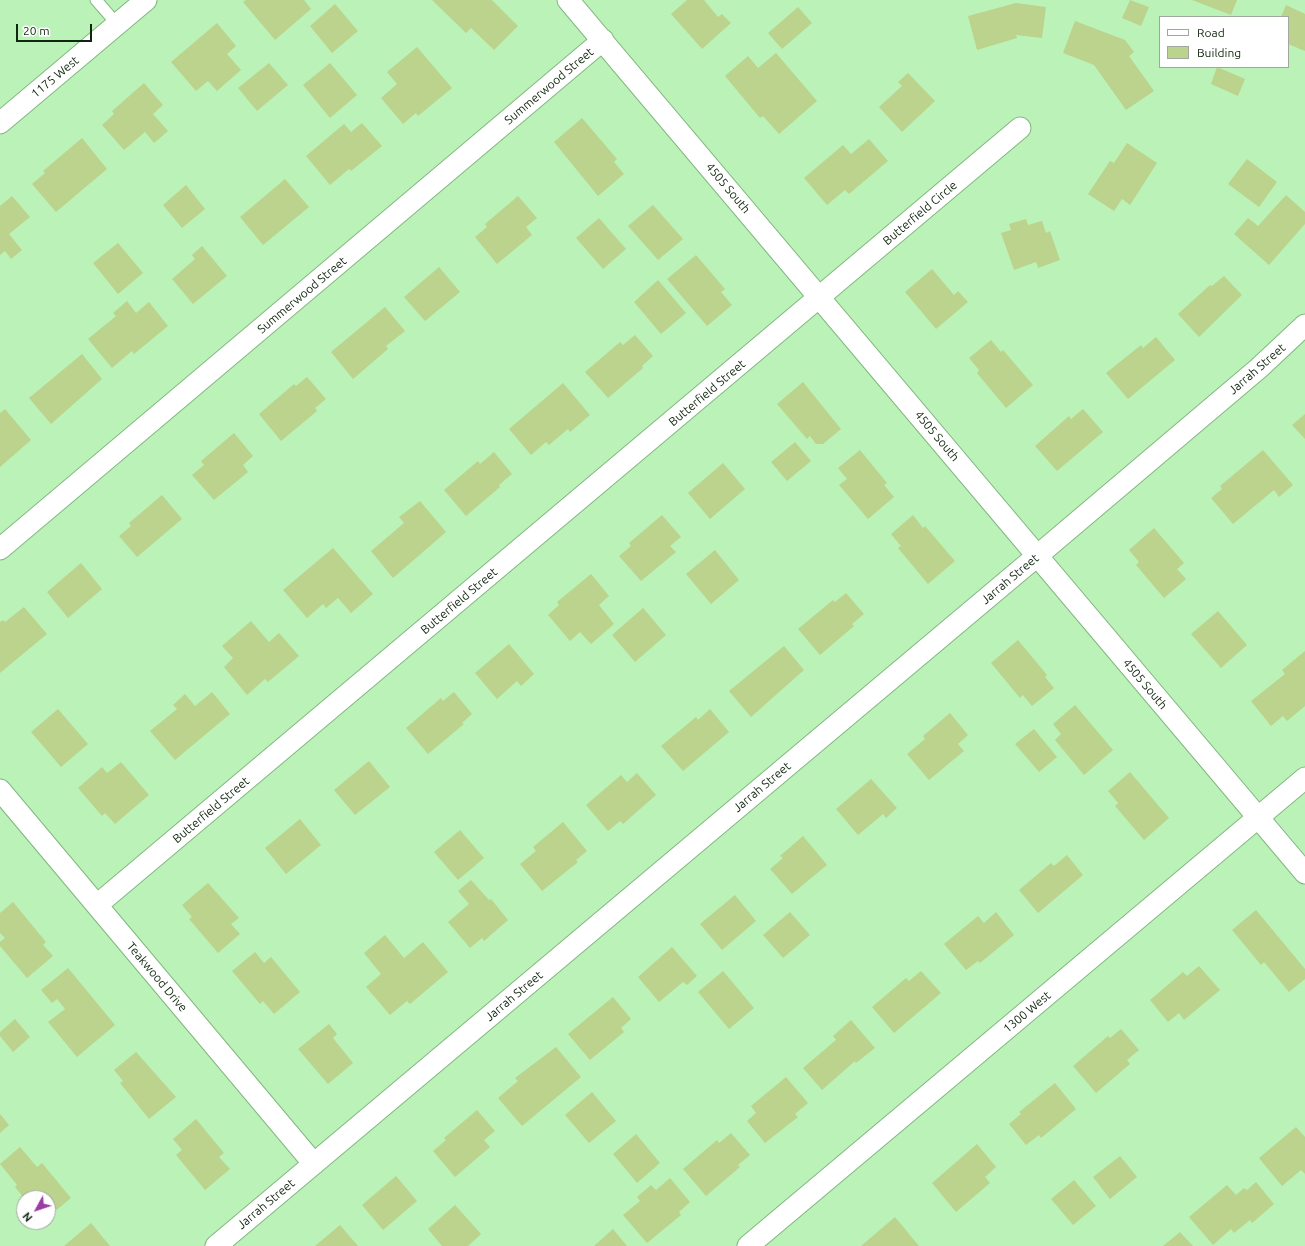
<!DOCTYPE html>
<html>
<head>
<meta charset="utf-8">
<style>
  body { margin:0 }
  #map { position:relative; width:1305px; height:1246px; overflow:hidden; background:#bbf2b8; font-family:Ubuntu,sans-serif }
  canvas { display:block }
  .legend { position:absolute; left:1159px; top:16px; width:130px; height:52px; box-sizing:border-box; background:#fff; border:1px solid #a0a89f; margin:0; padding:5px 7px; list-style:none; font-size:12px; color:#112610 }
  .legend li { display:flex; align-items:center; gap:8px; height:20px }
  .legend b { width:20px; border:1px solid #a0a89f }
  .north { position:absolute; left:16px; top:1190px; width:40px; height:40px; box-sizing:border-box; background:#fff; border:1px solid #a0a89f; border-radius:50%; rotate:230deg; font-size:11px; font-weight:700; line-height:16px; text-align:center; color:#112610 }
  .north::after { content:''; display:block; margin:auto; width:14px; height:18px; background:#9a3ca4; clip-path:polygon(50% 0,100% 100%,50% 72%,0 100%) }
  .scale { position:absolute; left:16px; top:24px; width:76px; height:18px; box-sizing:border-box; border:2px solid #112610; border-top:0; padding-left:5px; font-size:12px; line-height:14px; white-space:nowrap; color:#112610; -webkit-text-stroke:3px #fff; paint-order:stroke }
</style>
</head>
<body>
<div id="map">
<canvas width="1305" height="1246"></canvas>
<ul class="legend">
<li><b style="height:5px;background:#fff"></b>Road</li>
<li><b style="height:11px;background:#bbd38c"></b>Building</li>
</ul>
<div class="north">N</div>
<div class="scale">20 m</div>
</div>
<script>
const c = document.querySelector('canvas').getContext('2d');
c.lineJoin = 'round';
function paint(path, color) {
  c.fillStyle = color;
  c.fill(path, 'evenodd');
}
function stroke(path, color, width, dash) {
  c.strokeStyle = color;
  c.lineWidth = width;
  c.lineCap = dash ? 'butt' : 'round';
  c.setLineDash(dash || []);
  c.stroke(path);
}
function write(font, color, halo, rows, align = 'center') {
  c.font = font + ' Ubuntu,sans-serif';
  c.lineWidth = 3;
  c.setLineDash([]);
  c.textBaseline = 'middle';
  c.strokeStyle = halo;
  c.fillStyle = color;
  for (const [text, x, y, turn = 0] of rows) {
    c.save();
    c.translate(x, y);
    c.rotate((+turn || 0) * Math.PI / 180);
    c.textAlign = isNaN(turn) ? turn : align;
    if (halo) c.strokeText(text, 0, 0);
    c.fillText(text, 0, 0);
    c.restore();
  }
}
paint(new Path2D(`
  M246 0H304L311 9 275 40 243 2Z
  M432 0H492L518 26 494 50 471 28 466 33Z
  M687 0H704L718 17 722 14 731 23 702 49 671 14Z
  M1130 0 1149 7 1141 26 1122 18Z
  M1192 0H1237L1231 15Z
  M1016 3 1046 7 1042 38 1016 35 1017 38 977 50 968 16Z
  M335 4 358 31 332 53 310 26Z
  M1286 5 1305 14V51L1288 44V17H1281Z
  M798 7 812 23 782 49 768 33Z
  M1075 21 1125 40 1134 52 1129 56 1154 91 1126 110 1094 65 1063 53Z
  M217 23 236 46 227 54 241 70 217 91 208 81 196 91 171 62Z
  M417 47 452 88 418 116 416 113 403 124 381 98 397 84 387 72Z
  M776 53 817 101 779 134 763 116 760 118 725 76 748 56 758 68Z
  M269 63 288 85 257 111 238 88Z
  M330 63 357 95 330 118 303 85Z
  M1217 67 1245 79 1238 96 1211 84Z
  M908 73 935 101 902 132 879 107 902 86 898 82Z
  M144 83 163 105 153 114 168 131 154 143 145 132 124 150 102 125 114 114 112 111Z
  M582 118 617 159 614 162 624 174 598 196 554 142Z
  M362 123 382 146 351 171 349 169 330 185 306 156 344 124 351 132Z
  M82 138 107 169 56 212 32 184 45 173 43 171Z
  M869 139 888 161 849 194 845 190 827 205 804 178 843 145 851 154Z
  M1127 143 1157 163 1130 205 1122 199 1114 211 1088 194 1110 161 1114 163Z
  M1247 159 1277 182 1259 207 1228 184Z
  M285 179 309 207 263 245 240 217Z
  M186 185 205 209 182 228 163 205Z
  M1286 195 1305 212V224L1269 265 1234 234 1248 218 1258 226Z
  M12 196 30 217 9 234 22 250 11 259 5 251 0 255V206Z
  M518 196 537 218 526 227 532 235 497 264 475 237 487 227 485 224Z
  M653 205 683 239 658 260 628 226Z
  M599 218 626 249 603 269 576 238Z
  M1026 219 1028 225 1042 221 1046 233 1050 231 1060 260 1038 268 1036 262 1014 270 1001 233 1011 230 1009 224Z
  M118 243 143 273 118 294 93 263Z
  M202 246 227 276 193 304 172 279 195 259 192 255Z
  M696 255 725 289 721 292 732 305 707 326 667 279Z
  M439 267 460 292 425 321 404 297Z
  M932 269 954 295 958 291 968 302 936 329 905 292Z
  M1224 276 1242 295 1199 337 1178 314 1210 285 1212 286Z
  M658 280 686 313 661 334 634 302Z
  M127 301 136 313 149 302 168 326 134 354 132 351 112 368 88 339 116 316 113 313Z
  M385 307 405 331 386 346 388 349 353 379 331 352Z
  M635 335 653 356 642 366 643 368 608 398 585 372 620 342 623 345Z
  M1156 337 1175 360 1128 399 1106 373 1141 345 1143 348Z
  M991 340 1001 352 1003 350 1033 385 1006 408 977 373 979 370 969 358Z
  M82 354 102 379 51 424 29 398Z
  M307 377 326 399 315 408 317 411 281 441 259 414 294 384 296 386Z
  M803 382 841 429 823 444H816L810 436 807 439 777 404Z
  M563 383 590 415 570 432 568 429 549 445 546 442 531 455 509 429Z
  M5 409 31 440 0 467V413Z
  M1083 409 1103 432 1057 471 1035 446 1069 416 1071 419Z
  M1305 414V439L1292 425Z
  M234 433 253 456 243 465 248 472 214 500 192 475 204 465 201 461Z
  M795 442 811 461 787 481 771 462Z
  M860 450 887 483 884 485 894 497 868 519 839 485 847 479 838 468Z
  M1263 450 1293 485 1279 497 1274 490 1233 524 1211 498 1222 489 1220 486Z
  M494 452 512 474 499 485 500 487 466 516 444 490 478 461 480 464Z
  M723 463 745 489 710 519 688 493Z
  M162 495 182 519 137 557 119 536 131 526 129 523Z
  M420 501 446 532 393 578 371 551 404 523 399 517Z
  M662 515 681 537 670 546 676 552 641 581 619 556 631 546 629 543Z
  M913 515 923 528 925 526 955 561 928 584 898 548 901 546 891 534Z
  M1154 528 1184 563 1177 569 1186 579 1164 598 1136 565 1139 562 1129 550Z
  M333 548 373 594 351 613 338 598 326 608 323 604 307 618 283 590Z
  M715 550 739 580 711 604 686 574Z
  M81 563 102 589 68 618 47 592Z
  M591 574 609 596 599 605 614 624 591 644 580 632 570 641 548 615 559 605 557 602Z
  M846 593 864 614 852 624 854 626 820 655 798 629 833 600 835 602Z
  M24 607 47 634 0 673V622L3 620 5 622Z
  M643 608 666 635 635 662 612 635Z
  M1218 611 1247 645 1221 668 1191 634Z
  M251 621 269 642 279 633 299 656 268 682 265 679 247 695 224 667 233 658 222 646Z
  M1018 640 1047 675 1045 677 1054 688 1032 706 1023 695 1020 698 991 663Z
  M509 644 534 674 521 686 517 681 497 699 475 673Z
  M784 646 804 670 751 717 729 691Z
  M1305 651V706L1287 721 1283 716 1271 726 1251 701 1285 674 1282 670Z
  M212 692 230 714 175 760 150 731 177 709 173 705 185 694 195 706Z
  M454 692 472 714 462 723 464 724 428 754 406 728 441 698 443 701Z
  M1075 705 1113 750 1084 775 1055 740 1061 734 1053 724Z
  M58 709 88 744 61 767 31 732Z
  M710 709 729 732 683 771 661 746 696 717 698 720Z
  M950 713 968 735 958 744 964 751 929 780 907 754 925 739 923 736Z
  M1034 729 1057 757 1039 772 1015 744Z
  M369 761 390 787 355 815 334 790Z
  M121 762 149 795 115 824 105 813 102 816 78 788 102 767 107 773Z
  M1130 772 1169 818 1144 840 1115 806 1118 803 1108 791Z
  M637 773 656 795 623 824 620 821 608 831 586 805 621 775 627 782Z
  M871 779 897 808 886 818 883 814 858 835 836 809Z
  M300 819 321 845 286 874 265 848Z
  M563 822 587 851 576 860 578 862 542 891 520 864 536 851 533 847Z
  M460 830 484 858 458 880 434 852Z
  M803 836 827 865 792 894 770 869 783 858 780 856Z
  M1067 855 1083 875 1038 913 1019 890 1051 863 1054 866Z
  M471 880 489 900 491 899 508 920 484 941 482 938 470 948 448 922 469 904 458 891Z
  M208 883 239 918 231 924 240 934 218 953 189 919 192 917 182 905Z
  M735 895 756 921 722 950 700 924Z
  M13 902 46 942 43 945 53 956 27 978 0 946V942L5 938 0 933V913Z
  M1256 910 1305 969V979L1289 992 1264 962 1261 965 1232 930Z
  M790 912 810 935 783 958 763 935Z
  M996 912 1014 935 980 963 978 961 966 970 944 944 978 916 984 923Z
  M385 935 404 958 423 942 448 972 410 1004 407 1001 390 1015 366 987 381 974 364 953Z
  M672 947 697 976 687 985 683 982 659 1002 638 977Z
  M255 952 264 963 271 957 300 992 274 1014 263 1001 260 1004 232 971Z
  M1199 966 1220 990 1184 1020 1179 1013 1168 1022 1150 1000 1183 972 1187 976Z
  M68 968 115 1025 77 1057 48 1022 65 1009 57 999 52 1003 41 990Z
  M723 971 754 1008 729 1029 698 992Z
  M921 971 941 993 894 1033 872 1007 906 978 909 981Z
  M613 997 631 1019 621 1028 624 1032 590 1060 568 1034Z
  M15 1019 30 1037 13 1052 0 1036V1032Z
  M851 1020 875 1048 856 1063 855 1061 822 1090 803 1068 836 1040 833 1036Z
  M329 1024 337 1034 333 1038 353 1063 328 1084 298 1049Z
  M1121 1029 1139 1050 1127 1060 1130 1064 1096 1093 1073 1066 1108 1036 1110 1038Z
  M556 1047 581 1077 522 1126 498 1098 518 1081 515 1078Z
  M136 1052 176 1097 149 1119 120 1083 123 1081 114 1070Z
  M786 1077 808 1103 795 1114 798 1117 765 1143 747 1121 756 1113 751 1106Z
  M1055 1083 1076 1109 1041 1138 1039 1135 1026 1145 1009 1124 1021 1114 1019 1112Z
  M592 1092 616 1121 589 1143 565 1115Z
  M477 1110 495 1131 484 1140 490 1147 455 1177 433 1151 446 1140 444 1138Z
  M0 1114 9 1125 0 1133Z
  M196 1119 224 1153 219 1157 230 1169 205 1190 176 1155 182 1150 173 1139Z
  M1296 1127 1305 1137V1174L1301 1170 1282 1186 1259 1158Z
  M731 1133 750 1155 738 1165 740 1167 706 1196 683 1169 717 1140 719 1143Z
  M636 1134 660 1163 637 1183 613 1154Z
  M977 1144 996 1167 985 1177 990 1183 956 1212 932 1183Z
  M20 1147 37 1167 42 1163 71 1198 48 1217V1198H24L15 1187 17 1185 0 1164Z
  M1120 1156 1137 1177 1110 1199 1093 1177Z
  M396 1176 417 1201 383 1230 362 1205Z
  M670 1178 690 1202 679 1212 681 1215 647 1243 623 1215 640 1201 637 1197 651 1185 656 1190Z
  M1074 1180 1096 1206 1073 1225 1051 1199Z
  M1256 1182 1274 1204 1252 1223 1250 1220 1234 1233 1231 1229 1213 1245 1189 1217 1227 1185 1236 1195 1244 1188 1247 1190Z
  M455 1205 481 1234 468 1246H442L428 1229Z
  M895 1217 919 1246H861Z
  M91 1223 110 1246H64Z
  M340 1225 358 1246H315Z
  M613 1229 627 1246H594Z
  M1180 1232 1193 1246H1163Z`), '#bbd38c');
const lane = new Path2D(`
  M96 0 117 24`);
const street = new Path2D(`
  M568 0 1305 873
  M0 123 146 0
  M0 549 603 40
  M0 790 314 1164
  M97 905 1020 128
  M216 1246 1037 556 1259 368 1305 325
  M748 1246 1305 778`);
stroke(lane, '#82b880', 13);
stroke(street, '#82b880', 23);
stroke(lane, '#fff', 11);
stroke(street, '#fff', 21);
write('12px', '#112610', '#fff', [
  ["1175 West",55,77,-40],
  ["Summerwood Street",549,86,-40],
  ["4505 South",728,188,50],
  ["Butterfield Circle",920,213,-40],
  ["Summerwood Street",302,295,-40],
  ["Jarrah Street",1257,369,-41],
  ["Butterfield Street",707,393,-40],
  ["4505 South",937,436,50],
  ["Jarrah Street",1010,579,-40],
  ["Butterfield Street",459,601,-40],
  ["4505 South",1145,684,50],
  ["Jarrah Street",762,787,-40],
  ["Butterfield Street",211,810,-40],
  ["Teakwood Drive",157,977,50],
  ["Jarrah Street",514,996,-40],
  ["1300 West",1027,1012,-40],
  ["Jarrah Street",266,1204,-40]
]);
</script>
</body>
</html>
